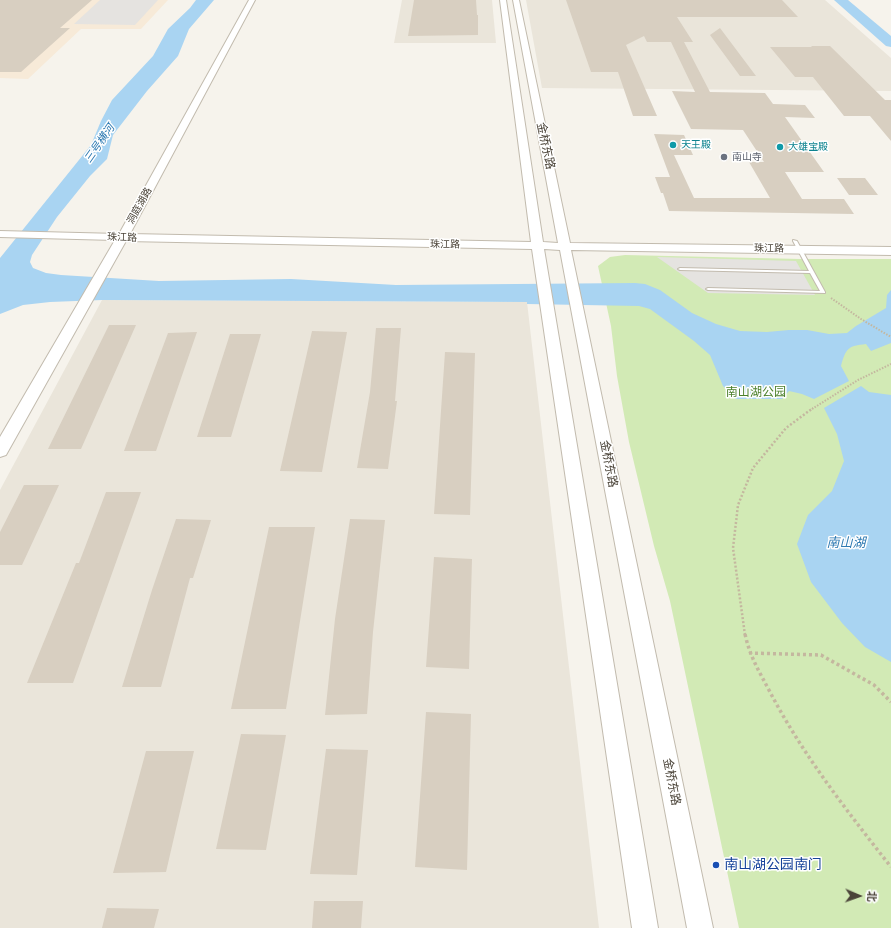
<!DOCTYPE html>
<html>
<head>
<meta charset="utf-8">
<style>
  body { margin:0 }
  #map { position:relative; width:891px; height:928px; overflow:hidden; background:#f6f3ec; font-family:"Sofia Sans Condensed","Noto Sans SC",sans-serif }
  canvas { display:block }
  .north { position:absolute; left:839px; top:876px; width:40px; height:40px; -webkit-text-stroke:3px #fff; paint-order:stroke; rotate:92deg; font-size:11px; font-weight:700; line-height:16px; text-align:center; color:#4b4439 }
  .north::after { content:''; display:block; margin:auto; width:14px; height:18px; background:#4b4439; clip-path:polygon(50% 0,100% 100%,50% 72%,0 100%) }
</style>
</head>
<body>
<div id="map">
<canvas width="891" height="928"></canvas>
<div class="north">北</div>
</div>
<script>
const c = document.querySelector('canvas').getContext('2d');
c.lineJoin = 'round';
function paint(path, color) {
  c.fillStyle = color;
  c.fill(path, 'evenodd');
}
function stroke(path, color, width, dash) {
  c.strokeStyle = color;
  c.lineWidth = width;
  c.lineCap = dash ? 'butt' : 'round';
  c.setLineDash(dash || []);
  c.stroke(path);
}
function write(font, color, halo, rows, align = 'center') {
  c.font = font + ' "Sofia Sans Condensed","Noto Sans SC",sans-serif';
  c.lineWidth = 3;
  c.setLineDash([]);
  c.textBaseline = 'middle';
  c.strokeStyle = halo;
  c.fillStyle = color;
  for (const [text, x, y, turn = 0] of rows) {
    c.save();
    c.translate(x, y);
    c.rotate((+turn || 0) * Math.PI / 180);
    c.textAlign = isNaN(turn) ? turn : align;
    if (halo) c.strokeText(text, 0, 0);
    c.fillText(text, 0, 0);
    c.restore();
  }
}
paint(new Path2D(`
  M402 0H492L496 43H394Z
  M526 0H825L891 58V91L542 88Z
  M102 300 527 302 599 928H0V490Z`), '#eae5da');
paint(new Path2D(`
  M0 0H168L141 29H81L28 79 0 78Z`), '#f7ead8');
paint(new Path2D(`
  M625 255 801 259H891V928H739L670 601 654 546 629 442 617 376 611 326 598 266 610 257Z`), '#d2eab5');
paint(new Path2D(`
  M100 0H158L135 25 74 24Z
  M657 257 796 261 815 295 708 293Z`), '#e5e3e0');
paint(new Path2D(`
  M196 0H214L189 29 178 56 147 91 113 135 107 159 90 176 57 217 32 255 30 262 33 268 46 273 61 275 159 281 291 279 396 285 635 283 645 284 660 290 692 313 716 324 740 331 767 332 789 330H807L829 334 847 333 856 326 886 308 887 295 891 290V343L871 351 866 344C848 346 846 348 841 366L849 381 814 399 802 394 789 391 782 399H736L723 386 710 355 694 341 650 309 639 306 527 304V302L102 300 50 302 23 305 0 314V258L91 145 101 121 112 100 153 56 168 29 190 8Z
  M861 386 869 392 891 395V662L865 647 842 623 811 582 797 544 808 515 832 491 844 461 837 434 824 408Z`), '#a9d4f2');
paint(new Path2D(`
  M834 0H848L891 36V47L886 46Z`), '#a9d4f2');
paint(new Path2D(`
  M0 0H92L60 28H70L21 72H0Z
  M414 0H476L477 15H478V35L408 36Z
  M566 0H782L798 17H677L693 42H684L710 92 765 93 773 104 805 105 815 118 785 117 824 172H785L802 199H844L854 214 669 211 663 193H661L655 177H670L654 134 684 135 693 155H674L694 198H770L749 162H764L743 130 691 129 672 91 695 92 671 42H647L644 36 626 45 657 116H633L618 72H591Z
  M720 28 756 76H740L710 35Z
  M811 46H830L885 100H891V141L870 116H844L813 77H795L770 47H812Z
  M837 178H865L878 195H849Z
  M109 325H136L81 449H48Z
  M376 328H401L395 401H397L388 469 357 468 370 392Z
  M312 331 347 332 322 472 280 471Z
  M197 332 156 451H124L168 333Z
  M230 334H261L231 437H197Z
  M445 352 475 353 470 515 434 514Z
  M24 485H59L22 565H0V532Z
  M106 492H141L73 683H27L76 563H79Z
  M176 519 211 520 193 578H190L161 687H122L152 590Z
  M350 519 385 520 373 632 367 714 325 715 335 619Z
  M269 527H315L286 709H231Z
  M434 557 472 559 469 669 426 667Z
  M426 712 471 714 467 870 415 867Z
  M241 734 286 735 266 850 216 849Z
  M326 749 368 750 357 875 310 874Z
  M146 751H194L166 872 113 873Z
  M314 901H363L361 928H312Z
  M107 908 159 909 154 928H102Z`), '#d8cfc1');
const service = new Path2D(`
  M793 240 797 241 825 292V293L708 290 706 289 708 288 820 291 810 273 680 270 678 269 680 268 809 271 793 241Z`);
const tertiary = new Path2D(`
  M249 0H255L130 234 531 242 500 0H506L543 242 558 243 513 0H519L570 243 891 247V255L571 250 713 928H687L560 250 544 249 658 928H632L532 249 126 241 6 455 0 457V437L115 240 0 237V231L119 234Z`);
stroke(service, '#c2bbae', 2);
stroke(tertiary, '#c2bbae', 2);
stroke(new Path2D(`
  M831 298 861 319 891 337
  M812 409 858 380 891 364`), '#c4b79f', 2, [1.5, 1.5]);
stroke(new Path2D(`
  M745 635 733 548 738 505 753 468 786 428 813 408`), '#c4b79f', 2.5, [2, 2]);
stroke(new Path2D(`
  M745 634C750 657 759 671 770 692 803 755 847 811 891 867
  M749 653 821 655 874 685 891 702`), '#c4b79f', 3.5, [3, 3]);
paint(service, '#fff');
paint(tertiary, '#fff');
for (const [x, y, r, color] of [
  [673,145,4,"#0f9aa8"],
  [780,147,4,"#0f9aa8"],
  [724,157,4,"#6b7280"],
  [716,865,4,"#1a4fb4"]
]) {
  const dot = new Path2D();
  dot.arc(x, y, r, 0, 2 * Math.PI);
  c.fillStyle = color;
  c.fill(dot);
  stroke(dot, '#fff', 1.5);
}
write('10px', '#0d838f', '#fff', [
  ["天王殿",681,145],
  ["大雄宝殿",788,147]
], 'left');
write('10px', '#5b616d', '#fff', [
  ["南山寺",732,157]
], 'left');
write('10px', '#4b4439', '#fff', [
  ["洞庭湖路",140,206,-61],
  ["珠江路",122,238,2],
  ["珠江路",445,245,1],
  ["珠江路",769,249,1]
]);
write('italic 11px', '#2e7ab2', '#fff', [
  ["三号横河",100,144,-55]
]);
write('12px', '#4b4439', '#fff', [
  ["金桥东路",545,146,78],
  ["金桥东路",608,464,79],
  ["金桥东路",671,782,79]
]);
write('12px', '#4a7f2a', '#fff', [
  ["南山湖公园",756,393]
]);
write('italic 13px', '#2e7ab2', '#fff', [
  ["南山湖",846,544]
]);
write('14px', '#164399', '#fff', [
  ["南山湖公园南门",724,865]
], 'left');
</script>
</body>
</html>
